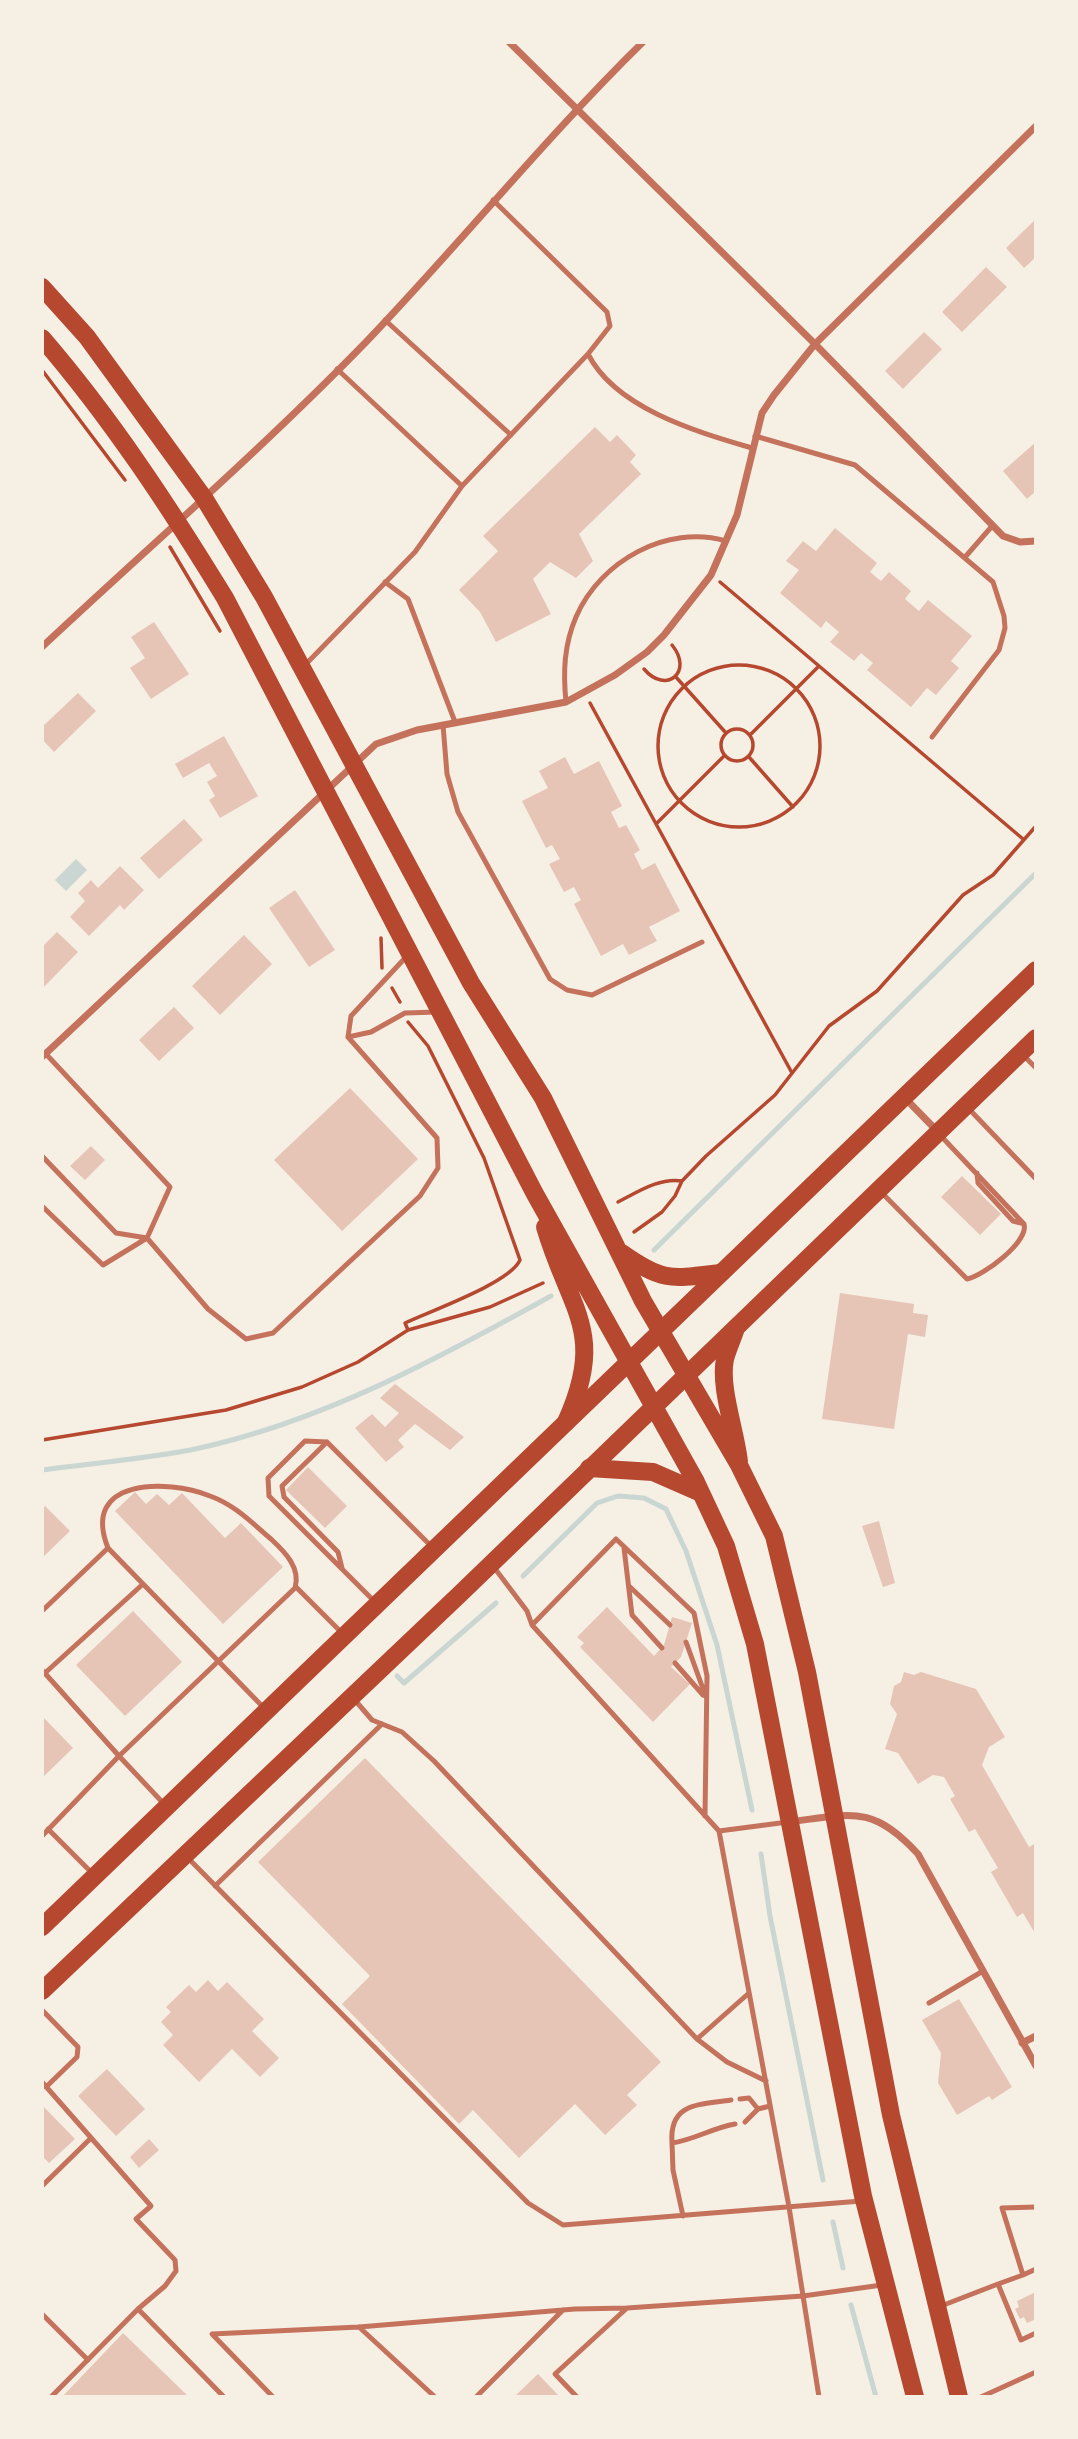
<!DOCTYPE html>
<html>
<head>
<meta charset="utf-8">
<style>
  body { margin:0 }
  #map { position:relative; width:1078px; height:2439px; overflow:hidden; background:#f6efe4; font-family:"Public Sans",sans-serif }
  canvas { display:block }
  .frame { position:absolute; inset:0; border:44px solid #f6efe4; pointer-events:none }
</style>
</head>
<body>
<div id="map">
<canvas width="1078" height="2439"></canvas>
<div class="frame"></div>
</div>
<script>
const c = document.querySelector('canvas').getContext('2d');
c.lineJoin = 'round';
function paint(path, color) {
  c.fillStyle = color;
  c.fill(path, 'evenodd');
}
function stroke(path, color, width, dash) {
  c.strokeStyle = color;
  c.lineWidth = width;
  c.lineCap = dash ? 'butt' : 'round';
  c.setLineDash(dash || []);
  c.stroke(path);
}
paint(new Path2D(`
  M76 859 87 870 66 891 55 880Z`), '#c9d6d2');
stroke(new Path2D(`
  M654 1250 1036 873
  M42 1470C93 1463 145 1459 195 1449 322 1422 439 1358 551 1296
  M523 1576 597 1503 618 1496 644 1498 666 1509 686 1551 717 1645 752 1810
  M397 1676 404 1683 496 1603
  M761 1854 770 1916 823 2180
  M833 2222 843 2268
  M851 2305 876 2397`), '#c9d6d2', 5);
paint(new Path2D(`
  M1036 219V257L1024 268 1006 248Z
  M986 267 1007 287 962 332 942 312Z
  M924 332 942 349 903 389 885 371Z
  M595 427 610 442 617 435 636 455 630 462 641 474 579 534 593 561 576 578 550 562 533 579 551 614 496 642 480 612 459 590 498 551 483 536Z
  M1036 442V491L1027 499 1003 471Z
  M835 528 877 563 870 572 881 581 889 572 911 591 905 599 919 611 928 600 972 636 951 661 959 668 936 695 927 688 911 707 867 670 873 663 861 653 854 661 830 642 839 632 826 621 821 628 780 593 799 570 786 561 803 541 816 551Z
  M154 622 189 674 151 699 130 668 145 658 131 637Z
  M78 693 96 711 54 752 42 739V727Z
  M224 736 258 796 220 818 209 800 215 796 207 782 217 776 209 763 183 778 175 764Z
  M565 757 574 774 599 761 622 806 611 812 619 828 626 825 640 850 634 854 642 870 655 863 680 911 649 927 657 941 629 955 623 944 601 956 574 904 581 900 574 887 564 892 549 864 560 859 552 845 546 848 522 801 548 788 539 771Z
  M184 819 203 840 159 879 140 858Z
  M120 866 144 890 124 910 120 905 89 936 70 917 85 901 78 893 91 880 98 888Z
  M295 890 335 950 309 967 269 908Z
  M57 932 78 952 42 989V947Z
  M244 935 272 964 220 1015 192 986Z
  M174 1007 194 1028 159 1061 139 1040Z
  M350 1088 418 1159 342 1231 274 1160Z
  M91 1146 105 1160 85 1180 70 1166Z
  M962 1176 1001 1214 980 1235 941 1197Z
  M840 1293 914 1304 913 1313 928 1315 925 1337 908 1334 894 1429 822 1419Z
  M395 1384 464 1437 450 1450 415 1424 398 1440 404 1447 386 1462 355 1428 372 1414 385 1427 399 1413 380 1398Z
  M308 1467 347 1506 325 1528 286 1490Z
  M135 1492 146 1504 157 1494 169 1505 182 1493 225 1538 241 1523 283 1567 223 1624 115 1511Z
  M45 1506 70 1531 42 1558V1509Z
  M879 1521 895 1583 883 1587 862 1526Z
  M607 1607 654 1656 664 1645 672 1617 692 1623 681 1657 671 1667 690 1684 653 1722 580 1647 584 1643 577 1637Z
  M133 1611 182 1662 125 1716 76 1665Z
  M904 1672 914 1675 921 1672 976 1689 1005 1737 989 1747 982 1765 1029 1847 1036 1843V1935L1023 1913 1017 1917 991 1872 998 1868 975 1829 969 1832 950 1799 955 1796 944 1777 933 1775 918 1784 898 1753 885 1749 897 1714 890 1704 894 1686 901 1682Z
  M42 1716 73 1748 42 1778Z
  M365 1758 661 2062 627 2095 637 2105 605 2135 575 2104 519 2158 473 2110 459 2124 342 2004 370 1976 258 1862Z
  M208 1980 218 1991 227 1982 264 2019 252 2031 279 2058 260 2077 232 2049 199 2082 163 2045 173 2035 161 2022 171 2012 166 2007 189 1985 196 1992Z
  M959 1999 1012 2087 992 2100 989 2096 957 2115 938 2083 941 2053 922 2020Z
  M107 2069 145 2109 116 2136 78 2096Z
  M42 2105 75 2139 49 2163 42 2156Z
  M149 2139 159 2150 139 2168 130 2157Z
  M1036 2292V2319L1027 2323 1024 2317 1020 2319 1015 2309 1019 2307 1017 2301Z
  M123 2333 189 2397H62Z
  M538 2374 560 2397H514Z`), '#e6c5b7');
stroke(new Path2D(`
  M42 370 125 480
  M170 547 220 631
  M720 582 1023 839
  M658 746a81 81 0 1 1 162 0a81 81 0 1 1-162 0Z
  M644 669C666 695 694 672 672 645
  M675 676 726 733
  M590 703 792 1073
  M721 745a16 16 0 1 1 32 0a16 16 0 1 1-32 0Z
  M750 735 818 667
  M749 757 793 807
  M657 823 725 755
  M381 938 382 968
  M392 988 400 1002
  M618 1202C636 1193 660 1177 682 1181
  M634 1232 662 1212 675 1196 682 1181 706 1156 775 1095 829 1026 877 991 963 895 993 875 1036 826
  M408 1330 405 1323C430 1311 510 1283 520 1260L484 1158 428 1046 408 1022
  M42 1440 226 1410 302 1387 358 1362 408 1330 490 1307 543 1283`), '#b5482f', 3.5);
stroke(new Path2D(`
  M493 200 607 312 610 326 588 354C616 409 698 432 752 448
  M385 320 511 435
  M337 369 462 486
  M755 436 855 465 993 582 1004 616 1005 628 999 650 932 737
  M966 556 993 525
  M385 582 408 599 455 722
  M306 664 415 552 462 486 588 354
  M566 702C563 672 564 645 576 617 600 561 667 524 726 541
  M443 725 447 774 458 812 550 979 567 990 592 995 702 942
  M406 957 351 1016 348 1037 371 1032 405 1013 438 1012
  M1023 1055 1036 1068
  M969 1109 1036 1179
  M42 1156 116 1233 147 1238 208 1309 246 1339 273 1333 420 1196 438 1168 437 1138 348 1037
  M977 1173 978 1183 1013 1221 1021 1223
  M882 1193 967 1279C983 1276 1029 1242 1024 1224L940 1135
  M42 1206 103 1265 147 1238 170 1187 46 1054
  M327 1442 282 1486 284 1497 338 1552 342 1568
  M624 1548 632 1615 662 1648
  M493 1566 527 1611 532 1625 719 1831 789 2207 819 2397
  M629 1586 670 1625
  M376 1603 269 1496 268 1478 305 1441 327 1442 432 1547
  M42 1611 108 1548
  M532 1625 616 1539 694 1613 707 1676 705 1816
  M686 1642 706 1697
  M675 1663 703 1695
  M42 1670 119 1756 42 1836
  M45 1673 143 1584
  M354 1699 372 1720 402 1732 434 1761 697 2039 749 1993
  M265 1709 108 1548C80 1478 167 1479 210 1496 235 1505 251 1522 271 1539 285 1552 301 1568 295 1588
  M164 1804 119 1756 296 1587 342 1633
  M48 1829 93 1874
  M719 1831 788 1822
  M187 1857 528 2203 563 2225 861 2201
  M215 1886 382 1724
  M929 2003 983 1971
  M42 2010 78 2047 77 2057 46 2087
  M697 2039 727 2062 766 2081
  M42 2082 151 2206 136 2219 175 2260 176 2271 165 2286 138 2309 51 2397
  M740 2099 749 2098 758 2109
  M745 2122 758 2109 770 2106
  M672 2143C669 2102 700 2105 731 2100
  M42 2186 91 2138
  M683 2216 673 2170 672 2143C694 2140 712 2128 735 2124
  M1023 2275 1036 2269
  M998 2284 1023 2275 1002 2208 1036 2207
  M941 2306 998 2284 1021 2340 1036 2333
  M138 2309 224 2397
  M42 2314 88 2360
  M359 2327 435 2397
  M273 2397 212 2334 359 2327 575 2309 627 2308
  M476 2397 563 2310
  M577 2397 555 2374 627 2308 803 2296 882 2285
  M981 2397 1036 2372`), '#c5725c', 5);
stroke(new Path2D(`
  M509 42 815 344 1003 536 1020 542 1036 541
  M42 647C150 546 263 448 366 342 460 244 545 138 643 42
  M42 1057 376 744 417 730 566 702 615 675 647 652 664 635 711 575 737 515 762 413 774 395 815 344 1036 126
  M905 1098 939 1133
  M789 1822C851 1814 872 1804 918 1854L1036 2066
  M1022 2043 1036 2036`), '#c5725c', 7);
stroke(new Path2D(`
  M42 1927 1036 970
  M42 1991 460 1594 1036 1038`), '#b5482f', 18);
stroke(new Path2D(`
  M42 287 87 337 204 498 264 597 471 983 543 1098 643 1301 739 1465 774 1536 807 1672 891 2115 959 2397
  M42 338C111 418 170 508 225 598L535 1194 696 1482 726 1546 755 1644 863 2196 915 2397
  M545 1227C570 1312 607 1331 566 1422
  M622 1253C663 1282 671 1279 720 1273
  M736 1328C733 1338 728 1348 725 1359 719 1387 736 1432 739 1462
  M589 1468 653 1472 701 1493`), '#b5482f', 18);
</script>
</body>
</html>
